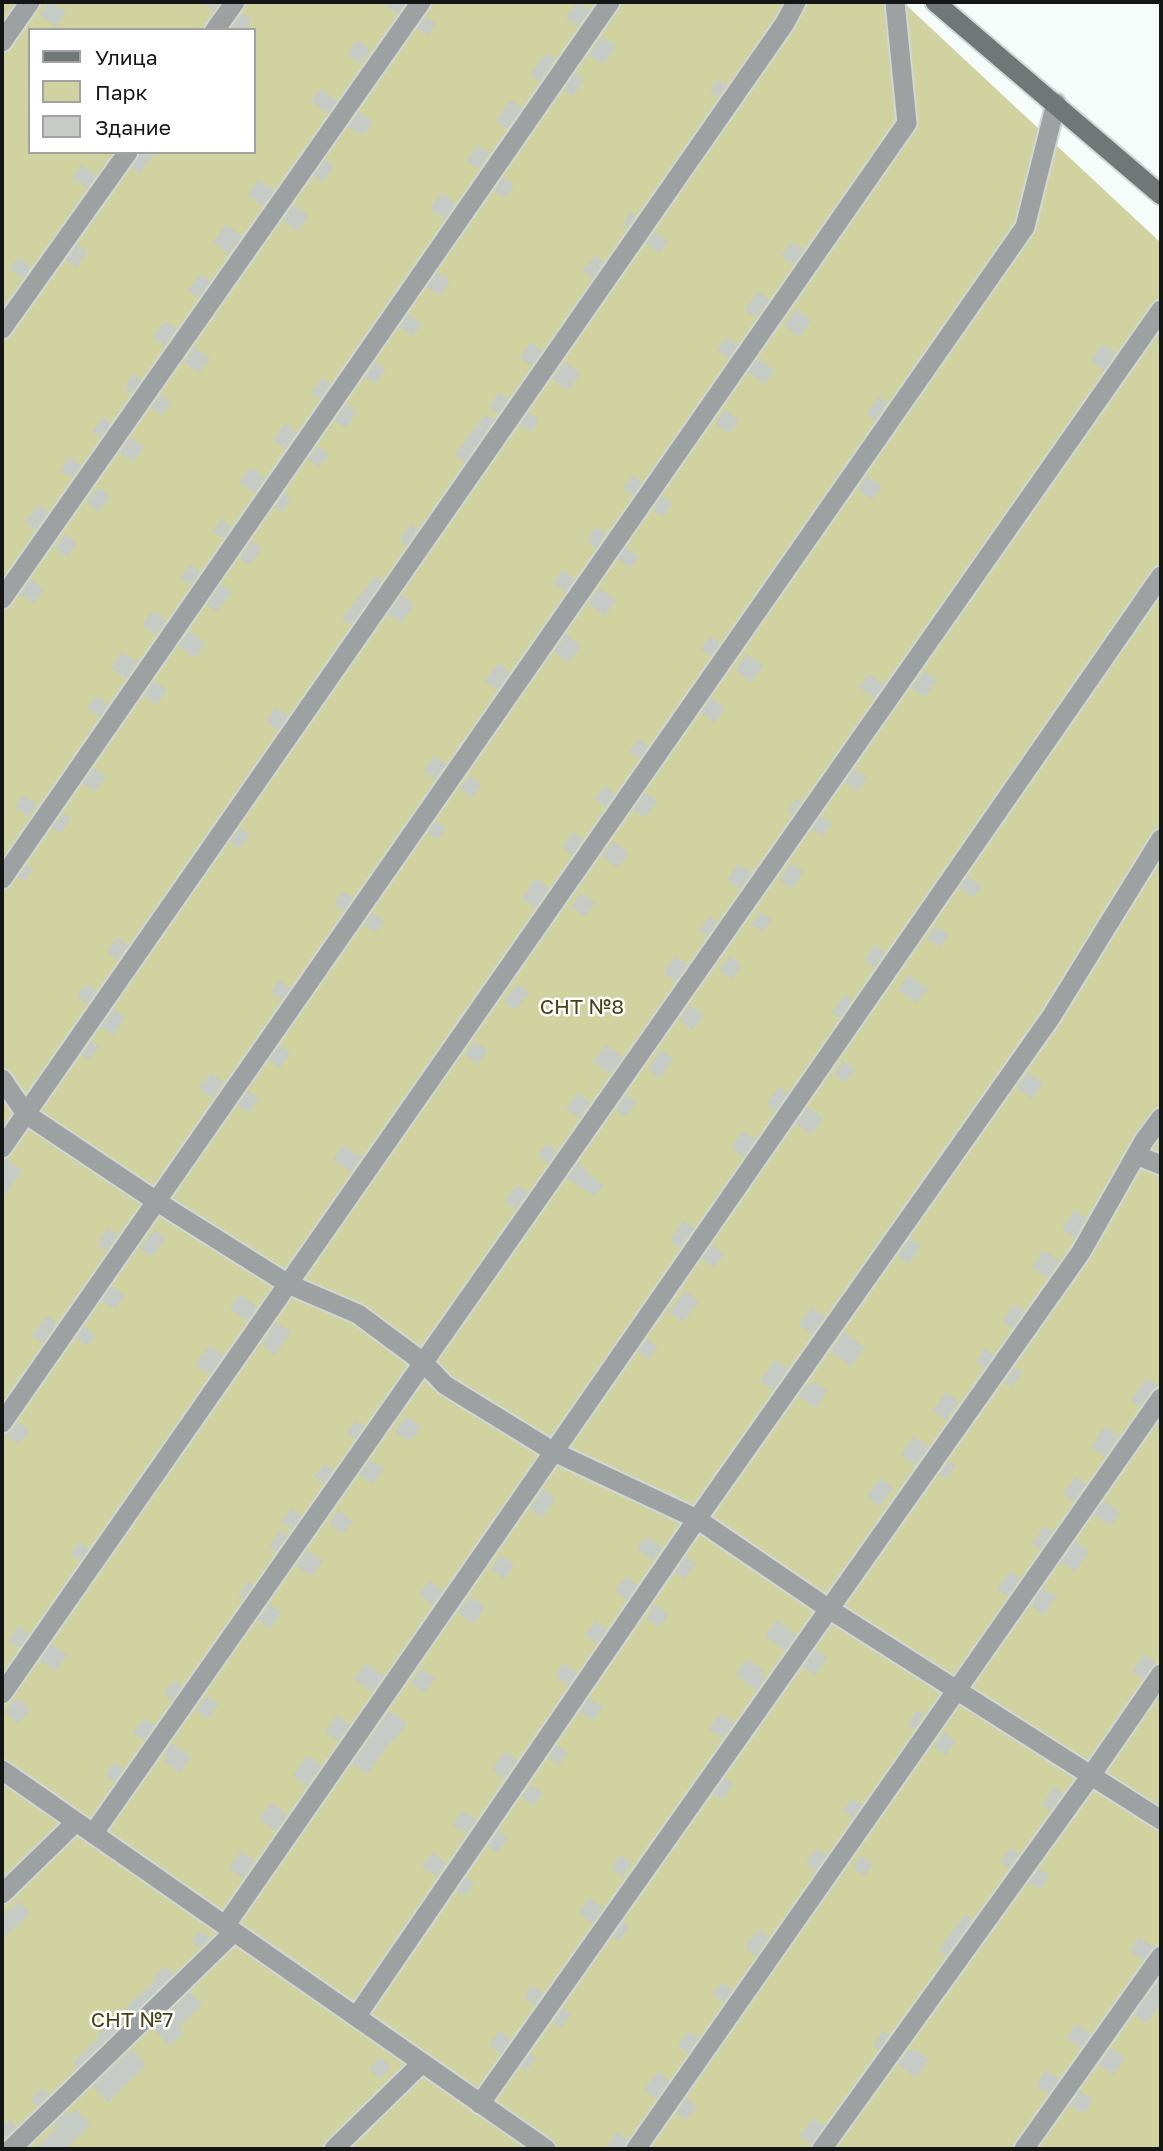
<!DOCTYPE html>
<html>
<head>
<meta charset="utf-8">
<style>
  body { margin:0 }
  #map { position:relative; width:1163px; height:2151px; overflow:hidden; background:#f5fcf9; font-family:"Golos Text",sans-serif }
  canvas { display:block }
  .frame { position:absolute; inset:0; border:4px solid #131615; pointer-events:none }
  .legend { position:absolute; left:28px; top:28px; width:228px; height:126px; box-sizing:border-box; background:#fff; border:2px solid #a1a2a1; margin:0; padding:9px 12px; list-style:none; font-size:21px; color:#131615 }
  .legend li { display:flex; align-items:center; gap:14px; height:35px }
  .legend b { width:35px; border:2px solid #a1a2a1 }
</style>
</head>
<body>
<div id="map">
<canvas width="1163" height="2151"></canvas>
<div class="frame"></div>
<ul class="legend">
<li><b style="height:9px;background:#717676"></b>Улица</li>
<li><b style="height:19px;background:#d0d2a0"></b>Парк</li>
<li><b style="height:19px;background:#c7cbc5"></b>Здание</li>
</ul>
</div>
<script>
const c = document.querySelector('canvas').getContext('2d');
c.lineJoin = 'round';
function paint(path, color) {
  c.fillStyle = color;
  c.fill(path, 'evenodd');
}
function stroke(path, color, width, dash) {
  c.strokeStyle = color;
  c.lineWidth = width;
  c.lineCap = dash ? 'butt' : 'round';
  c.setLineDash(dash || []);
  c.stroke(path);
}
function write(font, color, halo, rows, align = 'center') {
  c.font = font + ' "Golos Text",sans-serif';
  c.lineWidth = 5;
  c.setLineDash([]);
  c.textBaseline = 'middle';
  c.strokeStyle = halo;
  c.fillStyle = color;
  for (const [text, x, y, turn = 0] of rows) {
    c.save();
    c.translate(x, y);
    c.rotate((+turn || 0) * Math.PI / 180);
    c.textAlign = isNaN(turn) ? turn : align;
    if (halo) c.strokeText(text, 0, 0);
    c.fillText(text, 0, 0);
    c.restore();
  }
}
paint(new Path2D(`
  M2 2H903L1161 243V2149H2ZM30 30H254V152H30Z`), '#d0d2a0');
paint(new Path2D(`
  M50 2 66 12 56 27 40 15Z
  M200 2H220L213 11Z
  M380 2H406L398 14Z
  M577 2 590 10 578 26 566 18Z
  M242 13 252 19 244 30H230Z
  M426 16 436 24 428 36 417 28Z
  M602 37 616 46 603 64 589 55Z
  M357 40 370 50 360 64 347 54Z
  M546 53 555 59 540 82 530 75Z
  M575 73 584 80 573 96 564 90Z
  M718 80 727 85 718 97 710 92Z
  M320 89 337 101 328 113 311 101Z
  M511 100 522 108 507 129 496 121Z
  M359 112 373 122 364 135 348 127Z
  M478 145 490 153 478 169 466 161Z
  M140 152H155L140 173 132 168Z
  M325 160 334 166 323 182 314 176Z
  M82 165 96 175 87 188 72 178Z
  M503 177 514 185 505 198 494 191Z
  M258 180 274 191 263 206 248 195Z
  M441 193 456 203 445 219 430 209Z
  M293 205 309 216 298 231 283 220Z
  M631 212 636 215 628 227 623 224Z
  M226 224 242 236 229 254 213 243Z
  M655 232 668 241 660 253 646 244Z
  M792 241 804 250 793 265 781 256Z
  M77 245 87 252 77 268 66 260Z
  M595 255 604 262 593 278 583 271Z
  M18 257 31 267 23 278 10 269Z
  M438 272 450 281 440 296 427 287Z
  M200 274 210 281 198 298 188 291Z
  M758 291 769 299 756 318 745 310Z
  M796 309 811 320 800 337 784 326Z
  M408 314 422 324 413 336 400 327Z
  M165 321 177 329 165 346 153 337Z
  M727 337 738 345 729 358 717 350Z
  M530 342 542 351 532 366 520 357Z
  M1103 344 1116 353 1104 370 1091 360Z
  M194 347 210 358 199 373 185 363Z
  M758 358 774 370 764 384 748 372Z
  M376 362 386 369 375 384 365 377Z
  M565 362 581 373 568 390 552 379Z
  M133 374 141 380 131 393 124 388Z
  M322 378 330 384 320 399 311 393Z
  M499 392 509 399 498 414 489 407Z
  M161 394 171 402 162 415 151 408Z
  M879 397 887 403 875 420 867 414Z
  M346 404 357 412 346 428 335 421Z
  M725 410 739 420 729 433 715 424Z
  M529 412 539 420 531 432 520 425Z
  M485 414 494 420 465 462 455 455Z
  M103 417 111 423 101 437 93 431Z
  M285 423 297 432 285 449 273 440Z
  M131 437 144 447 133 462 120 452Z
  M317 446 329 454 319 467 308 459Z
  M70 457 81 465 72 478 60 470Z
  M250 467 265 478 255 493 239 482Z
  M633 475 642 482 633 496 623 489Z
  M867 476 882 486 872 500 858 490Z
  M98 487 110 496 99 512 87 503Z
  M284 493 291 498 281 512 275 507Z
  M662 496 672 503 663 517 653 510Z
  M38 505 48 512 36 530 25 523Z
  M221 519 231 527 223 538 213 531Z
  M411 524 418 529 406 546 399 540Z
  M597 526 606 533 596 548 587 541Z
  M65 534 77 543 67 557 55 548Z
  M251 541 262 548 250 565 240 558Z
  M626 547 639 557 631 568 618 559Z
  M190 565 200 572 191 585 181 578Z
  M562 570 575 579 566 592 553 583Z
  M375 576 382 581 351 625 342 619Z
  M31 579 44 589 34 604 20 594Z
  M221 584 232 592 217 612 207 605Z
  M599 588 616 600 605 616 588 604Z
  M402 595 414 604 401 623 388 614Z
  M153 610 166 620 156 635 142 625Z
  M189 631 205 643 195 658 179 646Z
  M566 634 581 645 569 663 554 652Z
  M710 636 720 643 711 656 701 649Z
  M122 652 137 662 126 679 111 668Z
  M747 654 763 665 751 682 735 670Z
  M498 663 510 672 498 690 485 681Z
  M924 671 937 680 925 697 912 688Z
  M869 674 884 684 874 698 859 687Z
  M154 681 167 690 156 705 144 696Z
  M96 696 108 704 100 717 87 708Z
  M711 698 725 708 715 723 701 712Z
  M276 707 288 716 278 730 266 721Z
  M639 739 648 746 639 759 629 752Z
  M434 756 446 764 435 779 424 771Z
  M94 768 106 776 95 792 83 783Z
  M855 769 867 778 857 791 845 782Z
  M470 776 482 784 472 798 460 789Z
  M605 786 615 794 606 807 595 799Z
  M645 793 657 801 645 818 633 810Z
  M23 795 37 804 28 817 15 807Z
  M796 799 801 802 792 815 787 811Z
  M63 813 71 818 60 834 52 828Z
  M821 816 832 824 822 836 812 829Z
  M436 821 446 828 438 840 428 833Z
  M240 828 250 834 239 849 230 842Z
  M573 832 583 839 572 855 562 847Z
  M614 841 629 853 617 868 602 856Z
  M791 863 804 872 792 889 780 880Z
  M738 864 752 873 740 889 727 880Z
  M27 865 33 869 25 881 18 877Z
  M968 876 982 886 973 898 960 888Z
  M536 878 549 888 535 908 522 898Z
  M343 891 353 898 344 911 334 904Z
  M581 893 595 902 585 917 571 907Z
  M373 912 384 921 375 933 364 925Z
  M760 912 772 920 763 932 751 924Z
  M710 916 717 922 707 937 699 931Z
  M936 926 949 935 940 948 927 938Z
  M117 937 128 945 118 960 107 952Z
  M875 945 885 953 874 968 864 960Z
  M675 956 687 965 676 981 663 973Z
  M730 956 742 965 732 979 719 970Z
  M908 975 928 989 917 1003 898 990Z
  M279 980 290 988 282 1000 271 992Z
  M86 984 96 991 88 1004 77 996Z
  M517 984 529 992 516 1010 504 1002Z
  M845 994 852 1000 840 1018 832 1012Z
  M690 1005 704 1014 693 1030 680 1020Z
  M114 1009 125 1017 113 1035 101 1027Z
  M91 1041 99 1046 89 1060 82 1055Z
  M475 1041 488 1051 478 1064 465 1055Z
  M280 1045 290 1053 280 1068 269 1060Z
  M606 1045 623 1057 611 1074 594 1062Z
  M661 1050 673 1059 660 1078 648 1069Z
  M843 1061 855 1069 846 1082 834 1074Z
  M211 1073 224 1082 212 1098 199 1088Z
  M1028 1073 1043 1083 1032 1099 1017 1088Z
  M779 1087 788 1093 775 1111 767 1104Z
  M248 1091 259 1098 249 1113 238 1106Z
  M578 1093 590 1102 579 1118 566 1109Z
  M626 1095 636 1102 626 1117 616 1110Z
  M808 1107 823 1118 812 1135 796 1124Z
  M743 1131 756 1139 743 1157 731 1148Z
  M546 1144 556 1151 548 1163 538 1156Z
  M344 1145 361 1157 351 1172 333 1159Z
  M6 1159 22 1171 2 1199V1160Z
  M578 1163 590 1172 588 1174 603 1185 595 1196 567 1179Z
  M517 1185 528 1192 516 1209 505 1201Z
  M1075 1210 1086 1218 1075 1238 1062 1229Z
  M684 1220 694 1228 680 1248 670 1240Z
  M108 1228 118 1235 107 1251 97 1244Z
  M154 1230 166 1238 152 1257 140 1249Z
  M910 1238 921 1246 909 1264 898 1256Z
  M712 1245 724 1254 714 1268 702 1259Z
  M1044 1250 1059 1261 1047 1278 1032 1267Z
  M112 1286 125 1295 115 1309 102 1301Z
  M685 1291 699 1301 683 1322 669 1312Z
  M240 1294 257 1307 247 1321 230 1309Z
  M1014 1304 1024 1311 1012 1328 1002 1321Z
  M812 1307 825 1317 812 1334 799 1325Z
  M47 1316 57 1323 43 1343 32 1336Z
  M276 1322 291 1332 275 1355 262 1345Z
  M84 1326 96 1335 87 1346 76 1338Z
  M844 1332 865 1348 851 1366 831 1352Z
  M647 1339 658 1346 649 1359 638 1352Z
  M209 1346 223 1356 209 1375 195 1365Z
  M985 1348 994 1355 985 1368 976 1361Z
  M775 1360 788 1369 773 1390 760 1381Z
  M1015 1367 1023 1372 1012 1387 1005 1382Z
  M1147 1378 1158 1386 1151 1391 1140 1407 1131 1400Z
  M813 1381 827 1391 816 1408 799 1396 807 1384 810 1386Z
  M946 1392 959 1402 946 1420 933 1411Z
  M406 1416 421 1426 410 1442 395 1432Z
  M356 1421 364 1426 355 1439 346 1434Z
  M18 1422 30 1430 19 1444 5 1435 12 1431Z
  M1105 1426 1119 1436 1105 1457 1091 1447Z
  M914 1436 929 1447 915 1465 901 1455Z
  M371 1460 384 1469 373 1484 360 1475Z
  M949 1461 956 1465 946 1479 940 1474Z
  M324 1464 333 1470 324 1483 314 1477Z
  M1076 1476 1086 1484 1074 1502 1063 1494Z
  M880 1478 893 1488 880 1506 867 1496Z
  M544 1489 556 1498 542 1518 530 1509Z
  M1104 1501 1120 1513 1111 1526 1094 1515Z
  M291 1508 301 1516 292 1529 281 1522Z
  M338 1510 352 1521 343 1534 329 1524Z
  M1044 1526 1053 1531 1040 1549 1032 1544Z
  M281 1530 287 1535 276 1552 269 1547Z
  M646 1537 662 1547 653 1560 637 1549Z
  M1076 1541 1089 1551 1075 1572 1061 1562Z
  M79 1542 88 1549 80 1560 71 1554Z
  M307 1550 323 1561 312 1576 296 1566Z
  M501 1555 514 1565 504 1579 491 1569Z
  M686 1557 696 1564 684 1579 675 1573Z
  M1010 1571 1020 1578 1008 1596 997 1589Z
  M626 1576 637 1585 627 1600 615 1591Z
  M248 1581 253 1585 243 1599 238 1596Z
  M429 1581 443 1591 433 1605 419 1595Z
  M1043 1588 1056 1597 1044 1615 1031 1606Z
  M470 1596 485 1607 474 1624 458 1613Z
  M269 1604 281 1612 270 1629 258 1620Z
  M655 1605 669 1614 660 1627 646 1618Z
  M777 1620 796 1635 785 1651 765 1636Z
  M596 1621 607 1629 597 1644 585 1635Z
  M18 1626 29 1634 19 1648 8 1641Z
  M51 1644 67 1655 56 1671 40 1660Z
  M816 1649 827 1657 815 1675 803 1667Z
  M1144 1654 1156 1663 1143 1679 1132 1671Z
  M747 1659 763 1670 760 1674 765 1678 757 1690 736 1675Z
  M366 1663 384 1676 372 1692 354 1679Z
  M564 1663 577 1673 568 1686 555 1676Z
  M421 1668 435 1678 424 1693 411 1683Z
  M174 1680 182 1686 172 1700 164 1694Z
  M207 1696 219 1704 208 1719 196 1710Z
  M16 1698 30 1708 19 1724 5 1713Z
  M589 1698 603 1707 593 1721 580 1712Z
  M917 1710 924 1715 914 1729 907 1725Z
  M390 1711 407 1723 393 1742 391 1741 367 1774 352 1764Z
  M720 1713 734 1723 722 1738 709 1729Z
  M337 1715 350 1724 338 1741 325 1732Z
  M144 1718 154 1725 144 1740 133 1733Z
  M943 1732 955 1741 946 1755 934 1747Z
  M172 1743 191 1757 180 1773 164 1762 167 1757 164 1755Z
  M557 1745 568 1753 559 1765 549 1757Z
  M505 1751 517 1760 504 1779 492 1770Z
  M307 1755 321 1765 307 1786 293 1776Z
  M114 1762 124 1769 114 1782 105 1775Z
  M725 1778 733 1785 722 1800 713 1794Z
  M531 1785 543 1793 534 1806 522 1797Z
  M1054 1786 1063 1793 1050 1811 1042 1805Z
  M852 1798 862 1805 853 1818 843 1811Z
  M271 1803 287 1814 276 1831 259 1820Z
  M463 1810 476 1820 466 1834 453 1825Z
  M498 1831 508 1838 497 1853 488 1846Z
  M816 1848 827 1855 816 1870 806 1863Z
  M1010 1848 1019 1854 1009 1868 1000 1862Z
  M241 1851 255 1861 243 1878 229 1868Z
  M433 1852 446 1863 437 1876 422 1867Z
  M620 1855 632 1863 622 1876 611 1868Z
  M861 1856 873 1864 865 1876 853 1868Z
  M1039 1868 1049 1876 1040 1890 1029 1882Z
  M466 1877 474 1883 465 1896 457 1891Z
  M589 1898 603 1908 593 1923 579 1913Z
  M19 1901 30 1914 2 1939V1916Z
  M965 1914 972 1919 946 1956 939 1950Z
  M623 1922 630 1926 619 1941 613 1937Z
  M758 1929 769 1937 756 1956 745 1948Z
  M200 1930 210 1938 200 1948 192 1941Z
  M1139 1937 1154 1947 1143 1961 1130 1951Z
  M166 1966 174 1974 77 2068 72 2063 100 2037 98 2034 130 2006 129 2004 156 1980 154 1977Z
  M1161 1977V2002L1147 2023 1134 2015Z
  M721 1983 732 1990 724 2002 713 1995Z
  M532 1985 543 1993 535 2005 524 1997Z
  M190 1992 202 2005 179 2027 184 2032 169 2046 153 2028Z
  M563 2007 571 2013 561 2027 553 2022Z
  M1076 2024 1091 2034 1081 2048 1066 2038Z
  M499 2031 511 2039 501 2054 489 2045Z
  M688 2031 699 2038 688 2053 678 2046Z
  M883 2031 889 2036 878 2050 873 2046Z
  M1111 2048 1125 2058 1113 2075 1099 2065Z
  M132 2049 146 2065 108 2102 93 2086Z
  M914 2049 929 2060 916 2078 898 2064 909 2050 912 2052Z
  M531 2053 536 2057 526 2071 521 2068Z
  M381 2057 391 2068 379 2079 369 2068Z
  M1046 2070 1059 2079 1048 2094 1036 2086Z
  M657 2072 669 2080 656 2099 644 2090Z
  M43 2088 49 2095 37 2106 30 2099Z
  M1080 2091 1093 2100 1083 2114 1070 2105Z
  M686 2098 697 2106 687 2120 676 2113Z
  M76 2109 91 2125 65 2149H34L57 2128 54 2125 65 2113 68 2116Z
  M813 2118 824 2126 811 2144 800 2136Z
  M10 2119 16 2127 2 2141V2127Z
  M617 2132 628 2140 624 2149H605Z`), '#c7cbc5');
const minor = new Path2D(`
  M215 30 235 2
  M2 42 30 2
  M2 329 128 152
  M2 599 421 2
  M2 879 610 2
  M2 1079 26 1114 156 1201 288 1284 358 1314 424 1363 445 1385 554 1452 697 1519 829 1609 1161 1820
  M2 1148 785 23 796 2
  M1136 1155 1161 1165
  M2 1423 907 123 895 2
  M2 1694 1025 227 1056 103
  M2 1770 546 2149
  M93 1834 1161 310
  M2 1894 76 1822
  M225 1926 1161 576
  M356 2017 697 1519 1051 1017 1161 839
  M480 2104 1081 1252 1144 1141 1161 1118
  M11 2149 234 1932
  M334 2149 422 2063
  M636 2149 1161 1398
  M822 2149 1092 1774 1161 1674
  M1024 2149 1161 1956`);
const secondary = new Path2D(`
  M935 2 1161 195`);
stroke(minor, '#d1d7d5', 23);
stroke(secondary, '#d1d7d5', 23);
stroke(minor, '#9da1a1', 19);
stroke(secondary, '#717676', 19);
write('21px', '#434316', '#fff', [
  ["СНТ №8",582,1007],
  ["СНТ №7",132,2020]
]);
</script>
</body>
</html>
